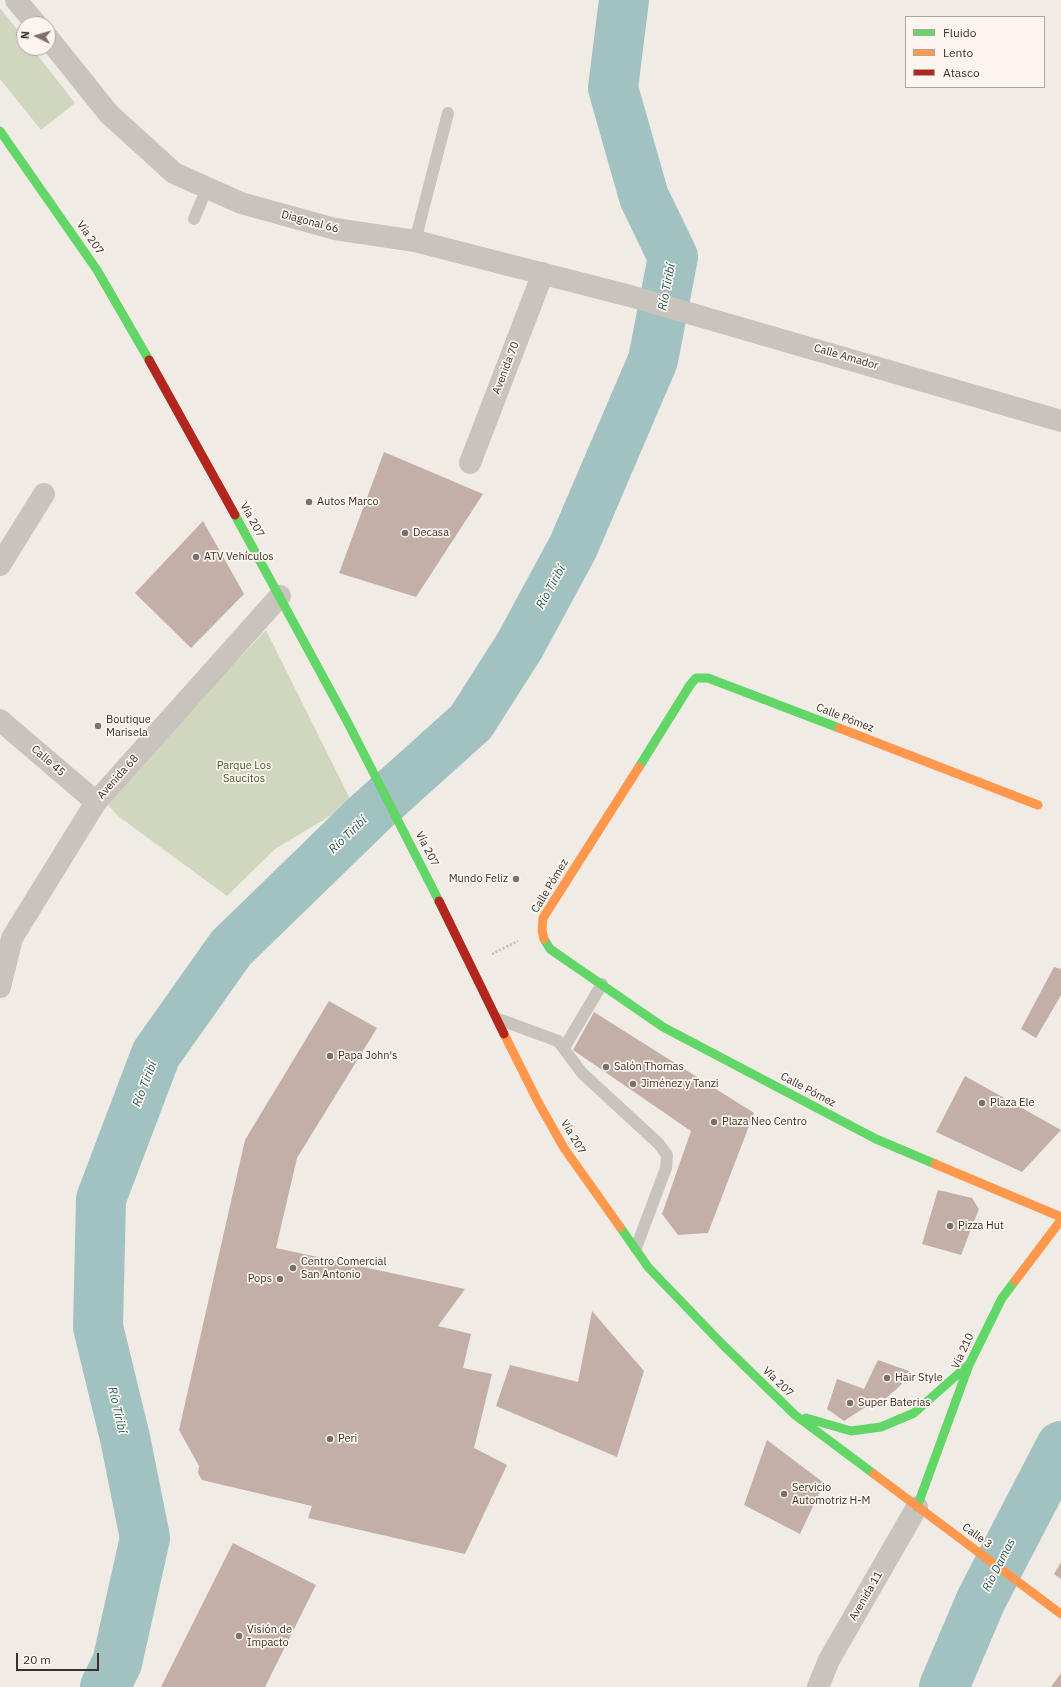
<!DOCTYPE html>
<html>
<head>
<meta charset="utf-8">
<style>
  body { margin:0 }
  #map { position:relative; width:1061px; height:1687px; overflow:hidden; background:#f0ebe5; font-family:"IBM Plex Sans",sans-serif }
  canvas { display:block }
  .legend { position:absolute; left:905px; top:16px; width:140px; height:72px; box-sizing:border-box; background:#fbf5ee; border:1px solid #aea6a0; margin:0; padding:5px 7px; list-style:none; font-size:12px; color:#3b302b }
  .legend li { display:flex; align-items:center; gap:8px; height:20px }
  .legend b { width:20px; border:1px solid #aea6a0 }
  .north { position:absolute; left:16px; top:16px; width:40px; height:40px; box-sizing:border-box; background:#fbf5ee; border:1px solid #aea6a0; border-radius:50%; rotate:275deg; font-size:11px; font-weight:700; line-height:16px; text-align:center; color:#3b302b }
  .north::after { content:''; display:block; margin:auto; width:14px; height:18px; background:#7a716c; clip-path:polygon(50% 0,100% 100%,50% 72%,0 100%) }
  .scale { position:absolute; left:16px; top:1653px; width:83px; height:18px; box-sizing:border-box; border:2px solid #3b302b; border-top:0; padding-left:5px; font-size:12px; line-height:14px; white-space:nowrap; color:#3b302b; -webkit-text-stroke:3px #fbf5ee; paint-order:stroke }
</style>
</head>
<body>
<div id="map">
<canvas width="1061" height="1687"></canvas>
<ul class="legend">
<li><b style="height:5px;background:#63d668"></b>Fluido</li>
<li><b style="height:5px;background:#ff974d"></b>Lento</li>
<li><b style="height:5px;background:#b3261e"></b>Atasco</li>
</ul>
<div class="north">N</div>
<div class="scale">20 m</div>
</div>
<script>
const c = document.querySelector('canvas').getContext('2d');
c.lineJoin = 'round';
function paint(path, color) {
  c.fillStyle = color;
  c.fill(path, 'evenodd');
}
function stroke(path, color, width, dash) {
  c.strokeStyle = color;
  c.lineWidth = width;
  c.lineCap = dash ? 'butt' : 'round';
  c.setLineDash(dash || []);
  c.stroke(path);
}
function write(font, color, halo, rows, align = 'center') {
  c.font = font + ' "IBM Plex Sans",sans-serif';
  c.lineWidth = 3.5;
  c.setLineDash([]);
  c.textBaseline = 'middle';
  c.strokeStyle = halo;
  c.fillStyle = color;
  for (const [text, x, y, turn = 0] of rows) {
    c.save();
    c.translate(x, y);
    c.rotate((+turn || 0) * Math.PI / 180);
    c.textAlign = isNaN(turn) ? turn : align;
    if (halo) c.strokeText(text, 0, 0);
    c.fillText(text, 0, 0);
    c.restore();
  }
}
paint(new Path2D(`
  M0 8 24 38V48H32L75 103 41 130 0 79Z
  M266 630 352 803 275 849 227 896 118 816 108 805 180 721Z`), '#d1d6bf');
stroke(new Path2D(`
  M105 1687 117 1663 145 1538 125 1438 98 1327 101 1199 156 1054 231 948 371 812 471 722 520 645 573 547 653 360 673 257 644 197 613 88 624 0
  M944 1687 981 1600 1061 1446`), '#a1c2c1', 50);
paint(new Path2D(`
  M384 452 483 494 416 597 339 573Z
  M203 521 244 594 191 648 135 593Z
  M1054 967 1061 969V995L1036 1038 1021 1029Z
  M329 1001 377 1028 297 1158 276 1248 465 1289 438 1326 471 1334 463 1368 492 1374 474 1448 507 1465 465 1554 308 1518 312 1506 202 1480 198 1473 199 1466 179 1430 245 1140Z
  M594 1012 754 1113 708 1233 678 1235 662 1214 691 1131 573 1050Z
  M965 1076 1061 1130 1022 1172 936 1132Z
  M938 1190 972 1198 979 1209 961 1255 922 1244Z
  M592 1311 644 1371 617 1457 496 1406 510 1365 578 1382Z
  M878 1360 909 1371 901 1385 885 1399 881 1397 844 1421 827 1409 837 1379 864 1389Z
  M767 1440 824 1483 800 1534 744 1505Z
  M233 1543 316 1585 265 1687H161Z
  M1061 1562V1579L1054 1574Z
  M1061 1673V1687H1051Z`), '#c3afa7');
stroke(new Path2D(`
  M492 954 518 941`), '#c2bbb6', 2.5, [2, 2]);
stroke(new Path2D(`
  M194 219 207 188
  M415 241 448 113
  M498 1019 558 1041 582 1073 659 1144 667 1155 666 1168 636 1248
  M564 1048 602 984`), '#c9c3be', 12);
stroke(new Path2D(`
  M16 0 36 24
  M48 38 109 114 174 173 241 203 335 229 415 241 630 296 1061 421
  M470 463 543 273
  M0 565 44 494
  M0 720 96 802
  M0 987 12 938 96 802 280 596
  M818 1687 829 1660 917 1507`), '#c9c3be', 22);
stroke(new Path2D(`
  M0 131 97 270 149 360
  M235 515 348 723 439 901
  M639 767 690 685 696 678H708L839 728
  M544 939 550 949 663 1027 876 1139 935 1164
  M620 1227 648 1267 722 1344 795 1415 874 1474
  M806 1418 851 1431 881 1427 914 1413 967 1366
  M917 1507 969 1365 1002 1298 1015 1281`), '#63d668', 9);
stroke(new Path2D(`
  M839 728 1038 805
  M544 939 542 930 543 918 639 767
  M504 1034 538 1102 564 1148 620 1227
  M935 1164 1061 1217
  M1015 1281 1061 1220
  M874 1474 1061 1614`), '#ff974d', 9);
stroke(new Path2D(`
  M149 360 235 515
  M439 901 504 1034`), '#b3261e', 9);
for (const [x, y, r, color] of [
  [309,502,4,"#7a716c"],
  [405,533,4,"#7a716c"],
  [196,557,4,"#7a716c"],
  [98,726,4,"#7a716c"],
  [516,879,4,"#7a716c"],
  [330,1056,4,"#7a716c"],
  [606,1067,4,"#7a716c"],
  [633,1084,4,"#7a716c"],
  [982,1103,4,"#7a716c"],
  [714,1122,4,"#7a716c"],
  [950,1226,4,"#7a716c"],
  [293,1268,4,"#7a716c"],
  [280,1279,4,"#7a716c"],
  [887,1378,4,"#7a716c"],
  [850,1403,4,"#7a716c"],
  [330,1439,4,"#7a716c"],
  [784,1494,4,"#7a716c"],
  [239,1636,4,"#7a716c"]
]) {
  const dot = new Path2D();
  dot.arc(x, y, r, 0, 2 * Math.PI);
  c.fillStyle = color;
  c.fill(dot);
  stroke(dot, '#fbf5ee', 1.5);
}
write('11px', '#3b302b', '#fbf5ee', [
  ["Diagonal 66",310,222,15],
  ["Vía 207",90,238,55],
  ["Calle Amador",846,357,16],
  ["Avenida 70",506,368,-69],
  ["Vía 207",252,520,61],
  ["Calle Pómez",845,718,21],
  ["Calle 45",48,761,41],
  ["Avenida 68",118,777,-48],
  ["Vía 207",427,849,63],
  ["Calle Pómez",550,886,-59],
  ["Calle Pómez",808,1090,28],
  ["Vía 207",573,1137,59],
  ["Vía 210",963,1351,-65],
  ["Vía 207",778,1382,44],
  ["Calle 3",977,1536,36],
  ["Avenida 11",866,1596,-60]
]);
write('11px', '#3b302b', '#fbf5ee', [
  ["Autos Marco",317,502],
  ["Decasa",413,533],
  ["ATV Vehículos",204,557],
  ["Boutique",106,720],
  ["Marisela",106,733],
  ["Mundo Feliz",508,879,"right"],
  ["Papa John's",338,1056],
  ["Salón Thomas",614,1067],
  ["Jiménez y Tanzi",641,1084],
  ["Plaza Ele",990,1103],
  ["Plaza Neo Centro",722,1122],
  ["Pizza Hut",958,1226],
  ["Centro Comercial",301,1262],
  ["San Antonio",301,1275],
  ["Pops",272,1279,"right"],
  ["Hair Style",895,1378],
  ["Super Baterias",858,1403],
  ["Peri",338,1439],
  ["Servicio",792,1488],
  ["Automotriz H-M",792,1501],
  ["Visión de",247,1630],
  ["Impacto",247,1643]
], 'left');
write('11px', '#4a5a2e', '#fbf5ee', [
  ["Parque Los",244,766],
  ["Saucitos",244,779]
]);
write('italic 12px', '#1f5a5e', '#fbf5ee', [
  ["Río Tiribí",667,287,-79],
  ["Río Tiribí",551,587,-61],
  ["Río Tiribí",348,835,-44],
  ["Río Tiribí",145,1084,-69],
  ["Río Tiribí",117,1410,77],
  ["Río Damas",999,1565,-63]
]);
</script>
</body>
</html>
